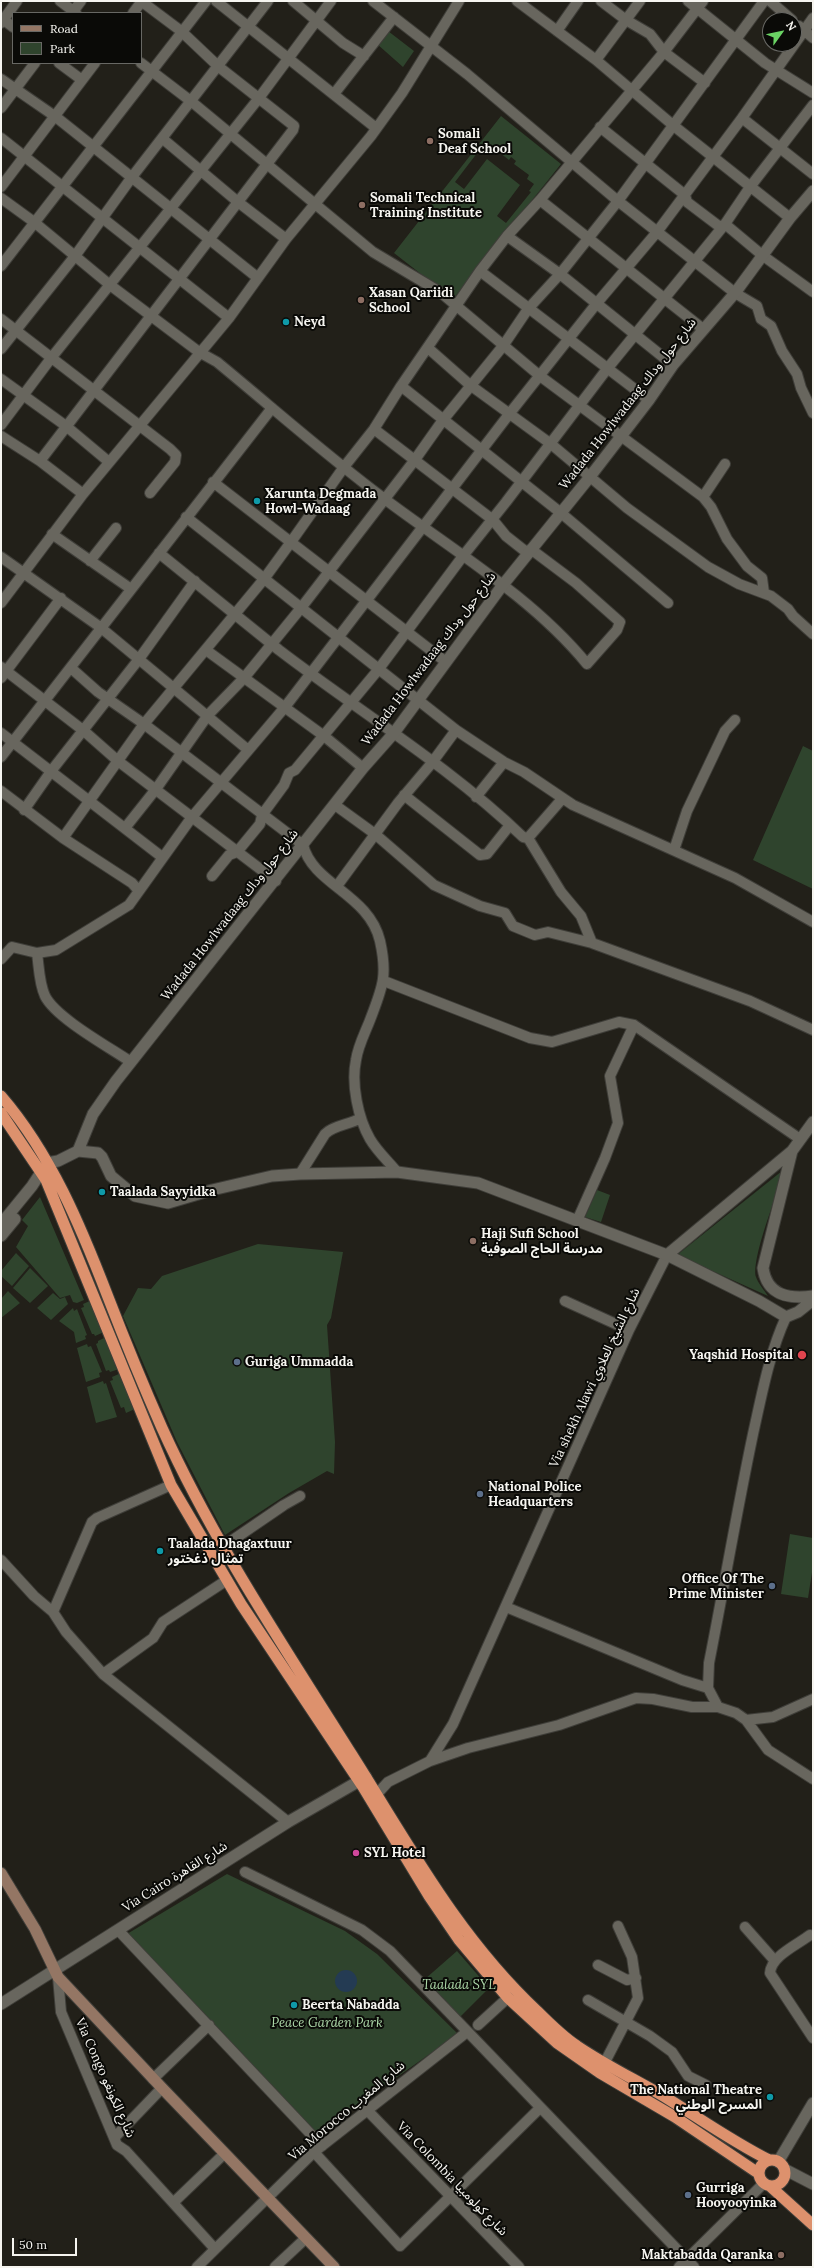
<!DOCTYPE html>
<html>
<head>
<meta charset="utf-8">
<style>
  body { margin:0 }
  #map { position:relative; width:814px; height:2268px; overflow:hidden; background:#222019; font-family:Lora,serif }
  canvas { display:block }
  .frame { position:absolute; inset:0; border:2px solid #f6f5f0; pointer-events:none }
  .legend { position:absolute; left:12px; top:12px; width:130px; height:52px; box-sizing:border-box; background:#0a0a07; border:1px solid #686864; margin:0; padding:5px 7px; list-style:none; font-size:12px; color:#f6f5f0 }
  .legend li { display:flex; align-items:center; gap:8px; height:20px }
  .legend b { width:20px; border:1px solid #686864 }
  .north { position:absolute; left:762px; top:12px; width:40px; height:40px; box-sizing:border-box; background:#0a0a07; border:1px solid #686864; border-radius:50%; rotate:57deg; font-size:11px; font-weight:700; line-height:16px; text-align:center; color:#f6f5f0 }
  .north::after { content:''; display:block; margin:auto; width:14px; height:18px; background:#6ad364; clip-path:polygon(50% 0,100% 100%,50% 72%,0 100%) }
  .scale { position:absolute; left:12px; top:2238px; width:65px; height:18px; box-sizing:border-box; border:2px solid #f6f5f0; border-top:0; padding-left:5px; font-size:12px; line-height:14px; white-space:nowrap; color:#f6f5f0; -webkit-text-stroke:3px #0a0a07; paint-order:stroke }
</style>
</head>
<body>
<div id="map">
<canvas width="814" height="2268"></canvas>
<div class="frame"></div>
<ul class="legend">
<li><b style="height:5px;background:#947664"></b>Road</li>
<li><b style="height:11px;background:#2f442d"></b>Park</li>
</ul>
<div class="north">N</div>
<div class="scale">50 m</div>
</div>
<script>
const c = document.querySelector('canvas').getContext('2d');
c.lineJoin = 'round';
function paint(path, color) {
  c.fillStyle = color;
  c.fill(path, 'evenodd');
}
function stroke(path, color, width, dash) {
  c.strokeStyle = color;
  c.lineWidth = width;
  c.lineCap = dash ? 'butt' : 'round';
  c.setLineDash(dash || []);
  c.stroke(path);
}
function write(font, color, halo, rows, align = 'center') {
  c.font = font + ' Lora,"Noto Sans Arabic",serif';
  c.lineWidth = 4;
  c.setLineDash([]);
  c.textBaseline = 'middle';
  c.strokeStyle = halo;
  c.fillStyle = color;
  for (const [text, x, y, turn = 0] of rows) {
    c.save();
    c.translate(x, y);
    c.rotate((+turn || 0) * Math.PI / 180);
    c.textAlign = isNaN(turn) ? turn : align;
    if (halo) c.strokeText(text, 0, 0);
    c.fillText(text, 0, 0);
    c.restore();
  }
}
paint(new Path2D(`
  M388 31 414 51 403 67 377 44Z
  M501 116 561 164 453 299 394 253ZM484 144 493 151 495 149 509 160 511 157 516 161 514 164 529 175 527 179 534 184 529 191 531 192 506 223 497 216 520 185 487 159 464 189 455 182Z
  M803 746 813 751V889L753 860Z
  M787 1167C779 1187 751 1259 756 1277 758 1283 764 1290 768 1296L677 1255Z
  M597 1190 610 1195 601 1222 585 1217Z
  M40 1197 84 1300 77 1303 73 1302 70 1295 60 1298 16 1247 28 1226 22 1220Z
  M258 1244 343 1252 331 1318 327 1325 335 1442 334 1474 327 1471 289 1493 225 1535 177 1442 123 1316 138 1288 151 1289 162 1276Z
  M16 1253 29 1266 12 1286 1 1276V1271Z
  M30 1268 48 1286 30 1303 13 1288Z
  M8 1291 20 1303 1 1318V1299Z
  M53 1293 60 1299 65 1297 68 1304 51 1320 37 1308Z
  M92 1300 104 1332 95 1336 94 1334H92L81 1308 84 1307 83 1304Z
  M73 1308 74 1311 77 1309 87 1335 85 1336 86 1339 76 1343 74 1332 59 1321Z
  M106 1337 119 1369 110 1372 109 1370 106 1371 96 1344 98 1343V1341Z
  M87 1344 88 1347 91 1346 102 1372 99 1373 100 1377 86 1382 77 1348Z
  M121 1373 135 1409 126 1413 124 1407 121 1408 110 1381 113 1380 112 1377Z
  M103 1381 104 1384 106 1383 117 1417 96 1423 87 1387Z
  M790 1534 813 1538V1566L808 1598 781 1594Z
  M227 1874 345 1931 377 1954 458 2034 315 2135 127 1934Z
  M457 1951 489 1988 460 2017 425 1979Z`), '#2f442d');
paint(new Path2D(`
  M335 1981a11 11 0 1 1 22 0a11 11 0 1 1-22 0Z`), '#243b53');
const minor = new Path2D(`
  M60 1 76 13
  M216 1 376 128
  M293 1 343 43 364 56
  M373 1 467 74 618 201 735 293 757 306 761 319 771 326 782 351 797 374 801 388 813 413
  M517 1 596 60 674 126 790 218
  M601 1 626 20 650 34 664 52 705 83
  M688 1 765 63 813 93
  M770 1 792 20
  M72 13 81 1
  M133 13 142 1
  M4 20 13 27
  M1 23 17 1
  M799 26 813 38
  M557 31 578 1
  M596 60 640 1
  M59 63 82 80
  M141 63 192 102 373 252 440 292 540 376 703 497 711 507 727 539 747 566 762 578 764 593
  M1 79 56 117 258 278
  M334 94 394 17
  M1 108 35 63
  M742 118 813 174
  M600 127 685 195 687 202 720 227 725 224 762 255 813 292
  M1 138 229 318
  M163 139 238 202 286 239
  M1 187 95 63
  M1 198 34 222 110 285 199 352 217 362C273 408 328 457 386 500 454 551 533 598 587 664L617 630 620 622 576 583 532 550 525 551 506 536 493 520 374 429
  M540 200 703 329
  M507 236 560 274 673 365
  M1 266 206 1
  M480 271 649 400
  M1 319 170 449 176 455 175 462 150 493
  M428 348 470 385 551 444 627 508 708 567 739 584 771 596 788 609 793 616 813 634
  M1 349 75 256 132 177 268 1
  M1 379 66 426 109 462
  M401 386 561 513 668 603
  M1 425 52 357 259 98 331 1
  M1 436 40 461 83 494 1 603
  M40 461 293 130 294 126 289 122 219 67 181 31 141 1
  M213 482 446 662
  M83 494 229 318 286 239 371 136 402 93 459 1
  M703 497 725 464
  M186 517 456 730 504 762 524 772 573 805 735 878 813 922
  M52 534 131 589
  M159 553C199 585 239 618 279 650 360 712 449 766 523 837L528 838 561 892 581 916 592 943
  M1 557 100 627 247 749
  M90 561 116 528
  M206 650 324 736 363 768
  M1 667 84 731 118 761 276 881
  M71 668 98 692 144 724 303 845C313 885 369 894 380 941 388 977 382 988 370 1020 365 1033 358 1046 356 1060 351 1084 358 1118 370 1139 377 1151 388 1161 397 1172
  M1 678 61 598
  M1 733 162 857
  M1 757 272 408
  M1 791 63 838 132 883 139 891
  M404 795 480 855 487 854 510 825
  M476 797 504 762
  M335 805 375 834 434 885 480 906 505 913 513 926 535 935 548 932 592 943 750 1001 813 1030
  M24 810 52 770 139 659 195 581
  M125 828 156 789 208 715 244 678 301 608 414 461 443 420 503 346 528 309 560 274 618 201 764 1
  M63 838 144 724 264 579 291 542 344 467 374 429 401 386 480 271 507 236 540 200 664 52 703 1
  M528 838 562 799
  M674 850 687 811 725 731 735 720
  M212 876 229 855 237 852 260 824 262 815 284 785 289 773 295 770 378 670 463 556 506 502 607 369 725 224 750 187 813 105
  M337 886 398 803 431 764 456 730
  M37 953C39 967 39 983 45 996 56 1018 109 1047 131 1062
  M1 959 12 947 37 953 56 950 129 905 192 817 285 707 510 413 597 303 657 232 742 118 813 18
  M384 981 530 1038 552 1042 619 1022 634 1025 800 1139
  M300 1174 325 1134C334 1125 349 1125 361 1118
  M577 1221 605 1158 618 1123 610 1076 634 1025
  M565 1301 629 1330
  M171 1485 97 1518 92 1522 53 1612 66 1632 103 1674 288 1822
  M224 1546 284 1505 300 1496
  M1 1560 34 1596 53 1612
  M506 1607 682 1680 708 1688
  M103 1674 153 1638 163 1622 227 1580
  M718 1707 708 1688 709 1663C724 1587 737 1510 753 1434 762 1394 769 1354 786 1317
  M746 1720 773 1717 813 1699
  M430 1761 468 1748 559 1725 636 1698 653 1699 692 1707H718L736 1713 746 1720 768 1750 813 1779
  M370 1798 377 1794 388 1782 430 1761 453 1724 629 1330 667 1255
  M245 1872 362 1930 390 1951 694 2267
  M745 1927 775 1961
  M118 1930 322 2146
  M810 1935C797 1945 771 1956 770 1973L813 2038
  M598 1965 627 1980 636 1978
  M58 1977 61 2012 117 2145 126 2151 215 2249
  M588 2000 650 2036 672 2052 688 2076 706 2085
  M478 2025 513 1993
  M605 2062 638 1998 632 1957 618 1926
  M153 2079 209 2025
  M367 2110 519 2267
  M114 2138 162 2088
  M314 2152 400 2246 540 2108
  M174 2202 224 2154
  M197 2267 314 2152 467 2032
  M275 2267 306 2238
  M679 2267 763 2184`);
const tertiary = new Path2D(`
  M78 1151 93 1114 116 1081 363 768 394 733 502 586 589 478 649 400 673 365 735 293 790 218 813 191
  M78 1151 98 1153 102 1157 111 1176 135 1196 168 1203 212 1190 272 1176 300 1174 397 1172 478 1183 667 1255 759 1301 786 1317 798 1312 813 1300
  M792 1151 763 1268C767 1296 789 1299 813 1296
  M1 1224 32 1186 47 1163 58 1161 78 1151
  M1 1236 15 1219
  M667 1255 792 1151 813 1122
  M1 2004 288 1822 366 1777
  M778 2162 813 2103
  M784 2169 813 2184`);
const secondary = new Path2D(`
  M1 1873 35 1929 58 1977 162 2088 334 2267`);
const trunk = new Path2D(`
  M1 1096C51 1154 81 1227 108 1297 125 1341 143 1385 162 1428 214 1543 285 1648 352 1755 409 1845 458 1937 537 2011 549 2023 563 2037 577 2046 605 2065 636 2080 665 2097 699 2118 733 2142 769 2160
  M1 1113 46 1180 171 1485 241 1604 363 1787 429 1896 459 1940 508 1998 557 2043 600 2073 675 2117 758 2173
  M759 2173a13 13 0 1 1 26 0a13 13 0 1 1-26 0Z
  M771 2187 813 2225`);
stroke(minor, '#3f3e39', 12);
stroke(tertiary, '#3f3e39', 13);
stroke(secondary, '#3f3e39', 13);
stroke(trunk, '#3f3e39', 13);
stroke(minor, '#68665e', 10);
stroke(tertiary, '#68665e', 11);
stroke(secondary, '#947664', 11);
stroke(trunk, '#dd916d', 11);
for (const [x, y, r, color] of [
  [430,141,4,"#8d6e63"],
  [362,205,4,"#8d6e63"],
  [361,300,4,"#8d6e63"],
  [286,322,4,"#0f9aa8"],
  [257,501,4,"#0f9aa8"],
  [102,1192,4,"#0f9aa8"],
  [473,1241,4,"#8d6e63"],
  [802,1355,5,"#e0444e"],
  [237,1362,4,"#5c6f8a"],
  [480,1494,4,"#5c6f8a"],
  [160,1551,4,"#0f9aa8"],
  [772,1586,4,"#5c6f8a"],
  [356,1853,4,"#d1479c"],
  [294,2005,4,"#0f9aa8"],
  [770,2097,4,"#0f9aa8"],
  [688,2195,4,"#5c6f8a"],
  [781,2255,4,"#8d6e63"]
]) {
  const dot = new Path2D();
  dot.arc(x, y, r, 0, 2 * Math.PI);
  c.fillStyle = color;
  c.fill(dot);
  stroke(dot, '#0a0a07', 1.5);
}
write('bold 13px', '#f6f5f0', '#0a0a07', [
  ["Somali",438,134],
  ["Deaf School",438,149],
  ["Somali Technical",370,198],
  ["Training Institute",370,213],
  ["Xasan Qariidi",369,293],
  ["School",369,308],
  ["Neyd",294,322],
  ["Xarunta Degmada",265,494],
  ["Howl-Wadaag",265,509],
  ["Taalada Sayyidka",110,1192],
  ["Haji Sufi School",481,1234],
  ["مدرسة الحاج الصوفية",481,1249],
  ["Yaqshid Hospital",793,1355,"right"],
  ["Guriga Ummadda",245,1362],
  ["National Police",488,1487],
  ["Headquarters",488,1502],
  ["Taalada Dhagaxtuur",168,1544],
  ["تمثال ذغختور",168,1559],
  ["Office Of The",764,1579,"right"],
  ["Prime Minister",764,1594,"right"],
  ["SYL Hotel",364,1853],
  ["Beerta Nabadda",302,2005],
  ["The National Theatre",762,2090,"right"],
  ["المسرح الوطني",762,2105,"right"],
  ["Gurriga",696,2188],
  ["Hooyooyinka",696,2203],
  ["Maktabadda Qaranka",773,2255,"right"]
], 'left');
write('13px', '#f6f5f0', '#0a0a07', [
  ["Wadada Howlwadaag شارع حول وداك",628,404,-52],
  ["Wadada Howlwadaag شارع حول وداك",429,659,-53],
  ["Wadada Howlwadaag شارع حول وداك",230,915,-52],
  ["Via shekh Alawi شارع الشيخ العلاوي",595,1378,-65],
  ["Via Cairo شارع القاهرة",175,1877,-32],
  ["Via Congo شارع الكونغو",105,2078,66],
  ["Via Morocco شارع المغرب",347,2111,-40],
  ["Via Colombia شارع كولومبيا",452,2179,46]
]);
write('italic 13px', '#aedaaa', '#0a0a07', [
  ["Taalada SYL",459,1985],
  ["Peace Garden Park",327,2023]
]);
</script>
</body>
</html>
